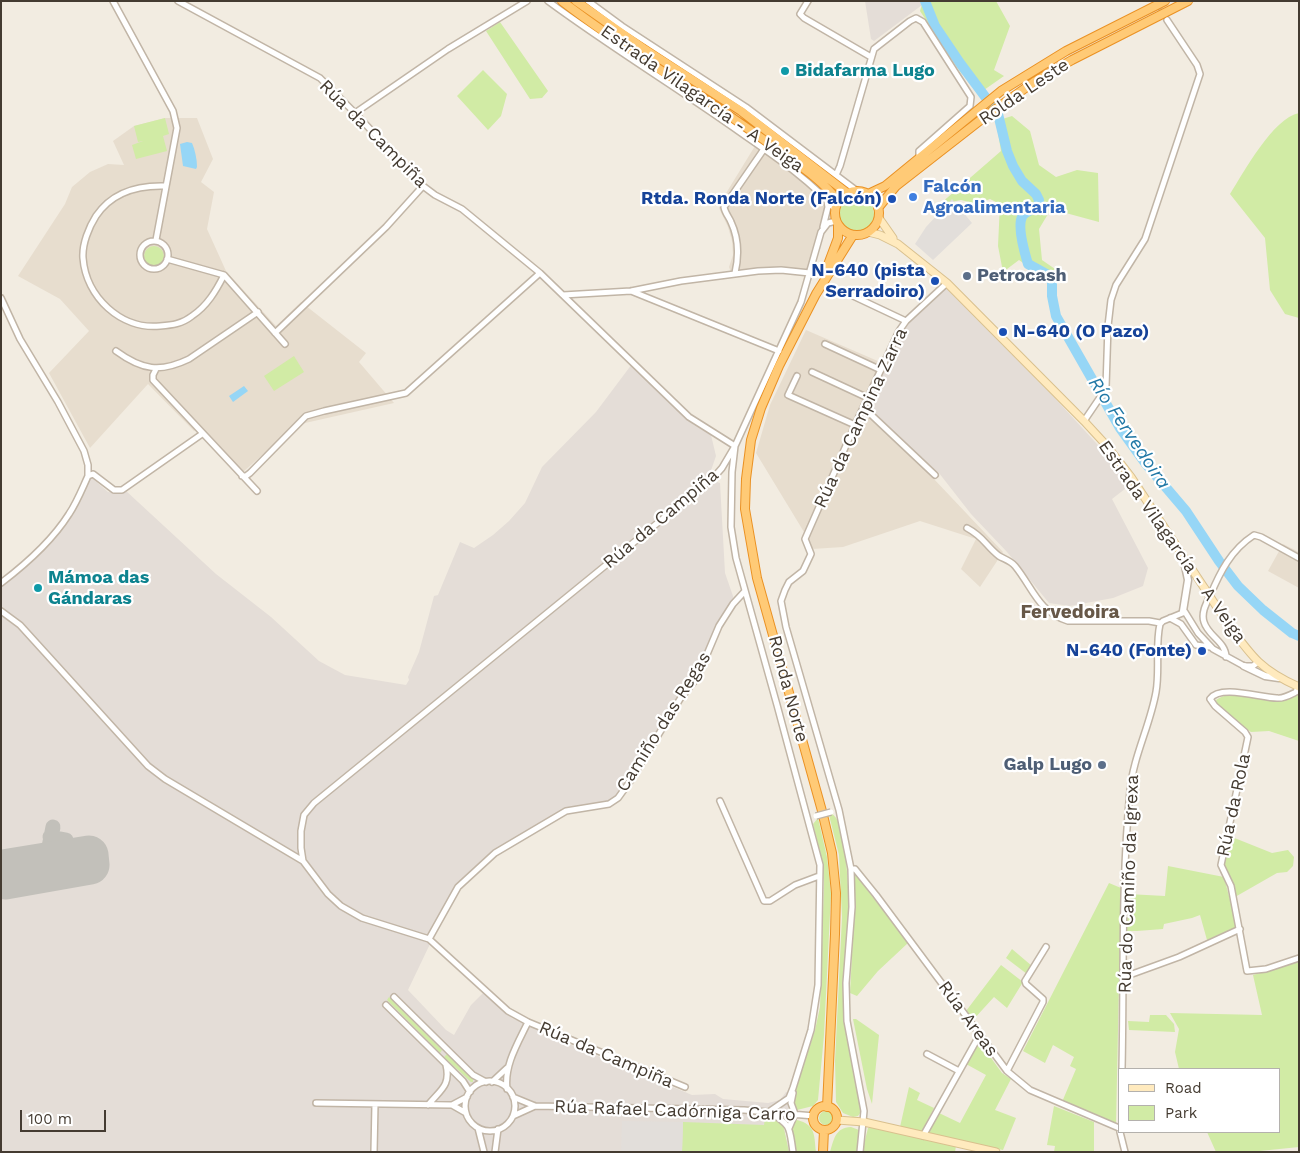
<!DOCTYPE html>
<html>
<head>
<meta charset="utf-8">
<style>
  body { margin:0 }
  #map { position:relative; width:1300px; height:1153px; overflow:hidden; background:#f2ece1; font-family:"Work Sans",sans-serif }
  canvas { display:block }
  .frame { position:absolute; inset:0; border:2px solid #443b31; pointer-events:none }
  .legend { position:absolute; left:1118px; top:1068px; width:162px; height:65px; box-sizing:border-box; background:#fff; border:1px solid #b4b1ad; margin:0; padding:6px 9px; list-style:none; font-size:15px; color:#443b31 }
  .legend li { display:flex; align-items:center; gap:10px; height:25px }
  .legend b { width:25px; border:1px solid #b4b1ad }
  .scale { position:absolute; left:20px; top:1110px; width:86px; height:22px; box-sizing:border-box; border:2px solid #443b31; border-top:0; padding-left:6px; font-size:15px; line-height:18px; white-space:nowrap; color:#443b31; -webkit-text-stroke:4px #fff; paint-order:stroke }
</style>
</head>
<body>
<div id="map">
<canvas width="1300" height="1153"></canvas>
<div class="frame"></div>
<ul class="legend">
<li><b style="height:6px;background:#ffeabe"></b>Road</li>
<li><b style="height:14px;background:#d1eba5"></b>Park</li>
</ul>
<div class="scale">100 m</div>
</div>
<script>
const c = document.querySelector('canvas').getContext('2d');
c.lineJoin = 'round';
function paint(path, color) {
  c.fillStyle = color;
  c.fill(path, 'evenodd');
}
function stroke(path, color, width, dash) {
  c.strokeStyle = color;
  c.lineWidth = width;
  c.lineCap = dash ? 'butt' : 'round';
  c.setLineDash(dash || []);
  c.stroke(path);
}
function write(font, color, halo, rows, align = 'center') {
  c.font = font + ' "Work Sans",sans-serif';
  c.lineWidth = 4.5;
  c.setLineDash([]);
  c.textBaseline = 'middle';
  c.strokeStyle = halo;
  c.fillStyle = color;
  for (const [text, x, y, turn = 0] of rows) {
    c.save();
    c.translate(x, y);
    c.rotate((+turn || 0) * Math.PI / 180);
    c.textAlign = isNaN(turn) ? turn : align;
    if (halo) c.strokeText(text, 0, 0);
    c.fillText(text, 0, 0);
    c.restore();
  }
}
paint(new Path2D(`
  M165 118H197L213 159 201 182 214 192 207 229 226 271 276 326 301 302 366 353 359 362 394 403 305 423 282 437 242 473 198 428 194 431 148 384 90 448 49 373 89 331 60 299 18 276 65 204 72 187 90 172 108 164 124 165 113 141 134 126Z
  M755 146 813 190 825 206 806 274 770 272 732 276 729 267 733 255 732 241 728 227 719 208 720 203Z
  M806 330 880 362 862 408 933 478 1003 552 980 587 961 569 976 539 920 521 843 547 812 549 804 532 756 453 770 405Z
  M1283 544 1299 552V588L1268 571Z`), '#e7ddce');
paint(new Path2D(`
  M865 1H920L922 5 874 41 871 39Z
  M946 288 1053 396 1107 455 1130 485 1112 499 1148 568 1143 586 1113 598 1070 606 1049 603 1007 552 971 514 939 473 888 427 868 405 902 333 912 319Z
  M632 364 694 425 711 435 716 456 708 479 720 483 725 573 734 599 722 616 700 670 630 778 618 794 608 802 558 813 490 855 464 877 431 931 428 933 430 944 408 990 446 1030 454 1035 471 1005 483 993 512 1018 538 1029V1031L692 1095 715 1094 723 1099 768 1103 780 1100 786 1092 791 1093 790 1104 783 1124 789 1152H1V585L39 553 64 526 89 478H92L108 492 116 493 125 490 216 574 271 617 319 661 345 675 406 685 409 680 408 677 419 652 434 596 438 595 460 542 474 548 493 535 509 521 525 503 542 467 596 412Z`), '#e4ddd7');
paint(new Path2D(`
  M923 1H996L1010 26 994 70 1004 76 984 90 961 73 920 11Z
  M500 22 548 91 542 98 530 99 486 31Z
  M483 70 507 94 501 116 488 130 457 96Z
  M1299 113V318L1285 314 1270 290 1265 238 1230 194C1244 172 1273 118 1299 113Z
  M1012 116 1030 131 1039 165 1056 177 1077 170 1098 173 1099 222 1051 209 1039 229 1042 260 1055 269 1048 281 1019 260 1003 272 998 246 1000 204 990 199 977 204 961 200 940 204 1001 151 996 121Z
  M165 118 169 134 163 136 167 151 136 159 132 145 143 141 138 142 134 126Z
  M838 214a18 18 0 1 1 36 0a18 18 0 1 1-36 0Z
  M144 256a10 10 0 1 1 20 0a10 10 0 1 1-20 0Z
  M294 356 304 372 274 391 264 376Z
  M1299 692V741L1269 731 1251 732 1218 707 1216 700C1231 688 1262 699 1280 700 1286 700 1293 695 1299 692Z
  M832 814C843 821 845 849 846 861 848 880 849 899 849 918 847 948 843 977 844 1006 846 1042 856 1077 861 1112L858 1116 853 1117 843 1113 836 1102 835 1061 842 917 839 855 829 815Z
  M818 818 827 857 831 893 824 1035 818 1100 813 1106 797 1110 795 1108 792 1101 815 1030 820 1007 824 883 822 860 813 824Z
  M1232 837 1272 853 1288 850 1294 857 1293 866 1287 872 1277 873 1235 897 1223 864 1229 838Z
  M1168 866 1224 877 1237 927 1207 940 1200 915 1192 918 1164 924 1163 929 1137 931H1127L1128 894 1165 896Z
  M856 875 908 943 878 971 857 996 850 993 855 897 854 877Z
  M1109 883 1121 888 1116 1124 1062 1102 1076 1069 1070 1066 1074 1057 1053 1045 1045 1063 1023 1051Z
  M1012 949 1032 966 1027 974 1006 958Z
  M1299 962V1147L1250 1152H1216L1207 1132H1279V1069H1179L1175 1052 1179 1029 1170 1013 1262 1015 1253 975Z
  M1001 965 1023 982 1007 1008 994 997 973 1020 966 1011Z
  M389 997 442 1050 440 1053 387 1000Z
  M1150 1015H1166L1174 1024 1175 1032 1129 1030 1128 1021 1149 1022Z
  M853 1019H856L879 1035 872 1104 867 1089Z
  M978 1043 981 1044 1002 1073 1011 1079 995 1110 1016 1118 1003 1150 929 1135V1129L939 1113 960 1123 986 1075 966 1064Z
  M447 1054 473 1079V1082H471L444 1057Z
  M909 1087 920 1093 917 1100 934 1108 922 1132 900 1127Z
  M1054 1106 1094 1122V1152H1054L1055 1146 1047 1145Z
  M819 1118a7 7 0 1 1 14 0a7 7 0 1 1-14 0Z
  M765 1118 776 1120 783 1124 789 1152H682L683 1122 764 1125Z
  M797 1120C816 1125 814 1135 816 1152H796L791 1126 792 1123Z
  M851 1127 859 1130 860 1134 857 1152H830C834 1139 835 1128 851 1127Z
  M871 1127 956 1146 955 1152H862L868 1128Z`), '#d1eba5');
paint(new Path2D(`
  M952 199 972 223 933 260 915 244 926 227Z
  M622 1121 683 1122 682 1152H621Z`), '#e2deda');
paint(new Path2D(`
  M187 142 192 143C195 150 197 159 197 167L196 169 183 166 180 144Z
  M244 386 248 391 233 402 229 396Z`), '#96d6f6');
stroke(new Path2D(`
  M925 1 935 26 960 63 998 114 1007 151 1013 166 1022 181 1036 194 1039 200 1038 206C1033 209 1024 212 1022 217 1017 227 1025 254 1028 264L1048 275 1052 282V296L1056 316 1120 428 1146 464 1186 511 1219 561 1238 586 1263 610 1292 633 1299 636`), '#96d6f6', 10);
stroke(new Path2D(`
  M50 837 66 840
  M46 862 53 827`), '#c2c0ba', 15);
stroke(new Path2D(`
  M89 855 90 865 5 880 3 869Z`), '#c2c0ba', 39);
stroke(new Path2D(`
  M1155 1 1167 20`), '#cfc9be', 5, [5, 2.5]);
const minor = new Path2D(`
  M113 1 173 111 177 128 156 240
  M178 1 320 78 355 113 423 186 435 195 462 209 540 273 689 417 735 446 722 468 714 477 314 803 304 815 301 831V848L303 861 328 894 341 906 362 918 429 939 508 1011 528 1022 685 1087
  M548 1C609 46 673 85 734 128 769 153 806 176 835 209
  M588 1 622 26 746 107 857 191
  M808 1 800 14 804 18 871 57
  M355 113 448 49 527 1
  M836 175 840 166 874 49 910 21 916 18 923 22 971 97 970 106 919 151V158
  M166 186C139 185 112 192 96 216 89 227 82 244 83 258 86 297 121 330 160 326 172 325 182 324 192 316 207 306 216 291 224 275
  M823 227 828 207 827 201
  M140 255a14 14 0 1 1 28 0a14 14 0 1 1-28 0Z
  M167 259 224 275 285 344
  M735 273C739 256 739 239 731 222 729 217 725 213 724 207L764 149
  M631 291 779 351
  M563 295 631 291 681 281 758 271 781 270 810 273
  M853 296 906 321
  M1 298 20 339 58 402 84 451 88 465V476
  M275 333 386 227 423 186
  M825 344 881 370
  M116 351C142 370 160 373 189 359L258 312
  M156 369 153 375V380L257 491
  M812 372 868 398
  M797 376 788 395 855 425
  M864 408 935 475
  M1084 421 1103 393 1106 387 1108 326 1111 300 1116 285 1145 239 1200 74 1197 65 1167 20
  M242 476H246L250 473 306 416 324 411 406 393 540 273
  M967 528C984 537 986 546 999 556 1004 559 1011 561 1015 566 1033 588 1038 612 1068 621H1149L1160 623
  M1 583C26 564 52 541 69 514 77 502 82 489 88 476L93 474 114 490H122L202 434
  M1 611 20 625 148 766 165 779 303 861
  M1170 618 1181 624 1196 645 1210 647
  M1226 657C1226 642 1208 636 1204 622 1201 613 1206 604 1210 596 1220 572 1231 550 1254 535L1261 537 1299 558
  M1298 687 1296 692C1290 695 1283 699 1277 698 1261 698 1220 684 1210 699L1215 706 1245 732 1248 737 1221 865 1231 886 1247 971 1266 969 1299 958
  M720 801 764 901H770L795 885 819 876
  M851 869H855L876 895 1007 1071 1030 1090 1119 1128
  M429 939 458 887 495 853 566 811 609 804 618 798 631 780 680 699 697 678 719 626 733 604 745 591
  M1124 977 1179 957 1240 929
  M394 997 473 1075 486 1082
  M386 1005 463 1081 470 1092
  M927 1054 959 1071
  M1122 1069C1124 977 1121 883 1130 791 1133 757 1150 726 1156 692 1160 670 1155 646 1160 624L1163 621 1185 612 1198 633 1213 649 1244 666H1253L1258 662
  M1007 1071 1043 1002V999L1026 984 1025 981 1046 947
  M465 1106a25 25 0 1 1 50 0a25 25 0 1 1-50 0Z
  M492 1082 507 1068
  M507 1089C504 1065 518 1043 528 1022
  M513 1097 535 1106 744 1110 814 1116
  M316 1103 452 1105 466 1113
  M428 1105C440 1090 451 1086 446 1065
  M452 1105 467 1097
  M770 1111 789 1098 793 1088 811 1030 818 985 820 865 777 705 736 558 731 527 732 472 735 446 801 302 821 232 828 223 836 221
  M770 1112C792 1127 789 1126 793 1152
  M513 1116 535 1106
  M478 1128 484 1152
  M789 1128 795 1114 791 1103 793 1093
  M1120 1132 1125 1152
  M923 1136 979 1036
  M374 1152 375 1104
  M495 1152 498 1129
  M860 1152 864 1111 847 1021 846 983 852 907 851 869 839 810 786 627 781 601 785 590 789 582 803 571 811 554 805 539 855 425 899 331 906 321 947 283`);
const tertiary = new Path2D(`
  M1183 611 1188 580 1184 561
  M1244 666 1265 676 1279 678`);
const secondary = new Path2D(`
  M879 218 893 238
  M868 232 880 235 898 244 947 283 1084 421 1107 446 1131 477 1205 589
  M1228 624C1252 657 1261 670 1299 687
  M837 1120 864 1122 996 1152`);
const trunk = new Path2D(`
  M562 1C629 53 703 95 771 145 794 162 821 178 838 201
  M576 1 643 48 741 111 847 193
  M835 213a22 22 0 1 1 44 0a22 22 0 1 1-44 0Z
  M868 194 885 186 1001 91 1066 51 1165 1
  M878 208 896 186 987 115 1034 82 1072 60 1188 1
  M826 270 838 238V225
  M813 1118a12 12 0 1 1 24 0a12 12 0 1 1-24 0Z
  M827 1107 835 934 836 893 832 853 822 811 757 578 745 509 746 479 751 440 761 408 779 366 816 294 853 235
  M823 1152 824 1130`);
stroke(minor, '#c1b5a6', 8);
stroke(tertiary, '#c1b5a6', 9);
stroke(secondary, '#d9c08e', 9);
stroke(trunk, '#ea9123', 10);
stroke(minor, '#fff', 5);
stroke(tertiary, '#fff', 6);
stroke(secondary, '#ffeabe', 7);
stroke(trunk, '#ffca76', 8);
const minorBridge = new Path2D(`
  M816 816 831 812`);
const secondaryBridge = new Path2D(`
  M1205 589 1228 624`);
stroke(minorBridge, '#c1b5a6', 8, []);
stroke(secondaryBridge, '#d9c08e', 9, []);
stroke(minorBridge, '#fff', 5);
stroke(secondaryBridge, '#ffeabe', 7);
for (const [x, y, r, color] of [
  [785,71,5,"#0f9aa8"],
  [913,197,5,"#3f7fe0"],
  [892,199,5,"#1a4fb4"],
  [967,276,5,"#5c6f8a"],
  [935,281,5,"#1a4fb4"],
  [1003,332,5,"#1a4fb4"],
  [38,588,5,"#0f9aa8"],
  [1202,651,5,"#1a4fb4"],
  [1102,765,5,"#5c6f8a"]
]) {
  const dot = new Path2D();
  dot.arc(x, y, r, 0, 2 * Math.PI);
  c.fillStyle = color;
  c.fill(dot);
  stroke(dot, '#fff', 2);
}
write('bold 18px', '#0d838f', '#fff', [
  ["Bidafarma Lugo",795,71],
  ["Mámoa das",48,578],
  ["Gándaras",48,599]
], 'left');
write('18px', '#443b31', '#fff', [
  ["Rolda Leste",1024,92,-34],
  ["Estrada Vilagarcía - A Veiga",702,99,35],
  ["Rúa da Campiña",373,134,45],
  ["Rúa da Campina Zarra",861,418,-65],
  ["Rúa da Campiña",661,519,-40],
  ["Estrada Vilagarcía - A Veiga",1172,542,55],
  ["Ronda Norte",788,689,75],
  ["Camiño das Regas",664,722,-58],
  ["Rúa da Rola",1234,805,-78],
  ["Rúa do Camiño da Igrexa",1129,884,-88],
  ["Rúa Areas",968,1019,54],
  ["Rúa da Campiña",606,1055,23],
  ["Rúa Rafael Cadórniga Carro",675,1111,2]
]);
write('bold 18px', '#366cbe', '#fff', [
  ["Falcón",923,187],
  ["Agroalimentaria",923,208]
], 'left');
write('bold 18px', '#164399', '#fff', [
  ["Rtda. Ronda Norte (Falcón)",882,199],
  ["N-640 (pista",925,271],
  ["Serradoiro)",925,292],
  ["N-640 (O Pazo)",1013,332,"left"],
  ["N-640 (Fonte)",1192,651]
], 'right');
write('bold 18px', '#4e5e75', '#fff', [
  ["Petrocash",977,276],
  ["Galp Lugo",1092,765,"right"]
], 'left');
write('italic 19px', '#2178a6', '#fff', [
  ["Río Fervedoira",1129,433,56]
]);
write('bold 19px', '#675848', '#fff', [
  ["Fervedoira",1070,612]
]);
</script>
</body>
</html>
